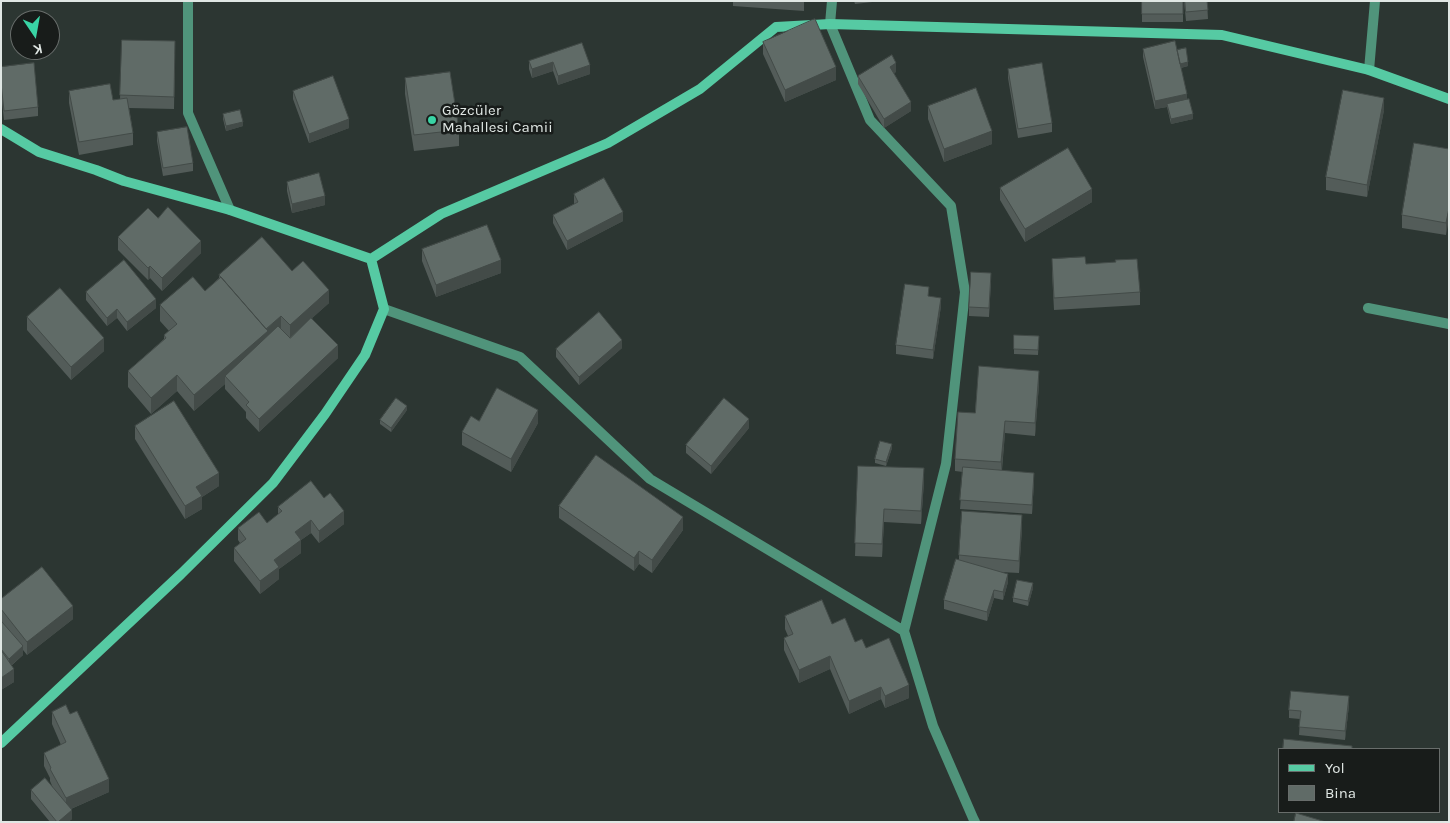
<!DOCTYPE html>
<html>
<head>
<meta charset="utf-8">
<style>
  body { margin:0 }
  #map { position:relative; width:1450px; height:823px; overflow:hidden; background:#2c3632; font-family:Karla,sans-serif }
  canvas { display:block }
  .frame { position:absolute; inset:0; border:2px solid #e0e7e4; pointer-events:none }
  .legend { position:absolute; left:1278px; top:748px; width:162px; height:65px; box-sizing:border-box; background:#181c1a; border:1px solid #686d6b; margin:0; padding:6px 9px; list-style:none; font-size:15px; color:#e0e7e4 }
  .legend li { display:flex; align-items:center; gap:10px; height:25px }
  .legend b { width:25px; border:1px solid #686d6b }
  .north { position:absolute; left:10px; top:10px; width:50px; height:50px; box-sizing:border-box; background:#181c1a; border:1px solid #686d6b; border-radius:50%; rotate:168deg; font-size:14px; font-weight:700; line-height:20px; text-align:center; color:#e0e7e4 }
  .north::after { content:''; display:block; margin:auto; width:18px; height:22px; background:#39d4a5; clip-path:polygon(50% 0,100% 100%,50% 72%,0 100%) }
</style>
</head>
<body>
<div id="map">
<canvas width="1450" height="823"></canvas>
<div class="frame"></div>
<ul class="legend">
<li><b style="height:6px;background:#56caa3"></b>Yol</li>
<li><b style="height:14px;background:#606b67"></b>Bina</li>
</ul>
<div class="north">K</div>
</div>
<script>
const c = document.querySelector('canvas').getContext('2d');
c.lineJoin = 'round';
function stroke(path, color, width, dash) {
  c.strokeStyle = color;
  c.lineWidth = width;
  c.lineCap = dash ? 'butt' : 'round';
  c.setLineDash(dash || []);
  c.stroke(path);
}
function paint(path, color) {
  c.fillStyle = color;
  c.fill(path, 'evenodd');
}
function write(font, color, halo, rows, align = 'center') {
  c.font = font + ' Karla,sans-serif';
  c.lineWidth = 5;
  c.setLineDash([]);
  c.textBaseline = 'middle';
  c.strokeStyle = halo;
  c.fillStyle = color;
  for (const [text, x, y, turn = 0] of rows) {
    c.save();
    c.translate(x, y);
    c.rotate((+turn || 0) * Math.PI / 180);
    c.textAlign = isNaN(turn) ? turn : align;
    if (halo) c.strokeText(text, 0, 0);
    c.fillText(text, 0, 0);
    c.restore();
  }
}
stroke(new Path2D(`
  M188 1V113L230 210
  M832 1 830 24 870 120 951 206 965 292 946 464 904 631 933 726 973 818 975 822
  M1369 70 1375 1
  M1368 308 1449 324
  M384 309 520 357 650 479 904 631`), '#50947b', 10);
stroke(new Path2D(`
  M1 129 39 152 96 170 124 181 230 210 371 259
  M1 743 181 574 273 483 325 414 365 355 384 309 371 259 441 214 608 143 700 89 776 27 830 24 1222 35 1369 70 1449 99`), '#56caa3', 10);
paint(new Path2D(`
  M733 1H804V11L733 6Z
  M854 1H881L855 4Z
  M1142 1H1183V22H1142Z
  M1184 1H1207L1208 19 1186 21Z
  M122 40 175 54 174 109 129 108 133 133V145L79 155 69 103V91L113 100 120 99Z
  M763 42 836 80 785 102 763 54Z
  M582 43 590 74 558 85 553 71 532 78 529 69V61Z
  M1143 49 1177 50 1188 66 1181 68 1187 100 1193 119 1171 124 1167 107 1155 109 1143 57Z
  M1 67 38 107V116L4 120 1 92Z
  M1008 69 1052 123V132L1018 138 1008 78Z
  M896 72 894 73 911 111 884 128 858 84V76Z
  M405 78 459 130V146L414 151 405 94Z
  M293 91 349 128 309 143 293 99Z
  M928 106 992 144 944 162 928 119Z
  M1384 110 1367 197 1326 190V177Z
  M223 114 243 126 226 131 223 119Z
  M157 132 193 163V171L163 176 157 141Z
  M1449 149 1446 235 1402 228V215Z
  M287 182 325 205 292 213 287 191Z
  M1000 188 1092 202 1025 242 1000 200Z
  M574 194 623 221 567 250 553 223V215L574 204Z
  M158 218 201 253 162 291 150 278 148 280 118 250V237Z
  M422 249 501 273 436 297 422 261Z
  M1052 259 1086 264 1140 292V305L1054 310 1052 272Z
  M292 271 329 303 312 318 338 358 259 432 246 418V412L225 389V384L194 411 177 391 151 414 128 387V371L164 339V335L169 331 160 321V305L205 291 219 278V275Z
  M991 281 989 317 969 316V307Z
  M86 292 156 308 127 331 117 318 107 326 86 300Z
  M929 296 941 306 933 359 896 354V345Z
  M27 317 104 351 71 380 27 330Z
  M1014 335 1039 336 1038 355 1014 354Z
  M622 348 579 385 556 357V349Z
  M1039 384 1035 436 1005 433 1002 470 1034 481 1032 514 960 509 963 472 955 471V459L975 413Z
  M407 410 391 432 380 424V420Z
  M538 423 511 472 462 445V432Z
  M135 426 219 486 202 497V509L185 519 135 439Z
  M749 428 711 474 686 453V445Z
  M892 448 886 466 875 463V459Z
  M858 466 924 481 921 524 884 522 882 557 855 556Z
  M559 506 683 530 652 573 639 564 634 571 559 518Z
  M278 507 344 524 319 543 311 533 301 540V553L279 569V579L260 594 234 561V548L240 543 238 540V528L267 523 278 514Z
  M1022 528 1019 573 1000 572 1008 582 1003 600 994 598 987 621 944 609V600L959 560V555Z
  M1033 588 1028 606 1013 602V598Z
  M1 599 73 619 27 655 23 650V655L11 666 14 682 1 690Z
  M785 616 832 624 855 642 866 648 909 698 885 708 881 699 849 714 830 669 799 683 784 650V638L788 636 785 629Z
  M1349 705 1345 740 1299 735 1300 719 1289 718V710Z
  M52 712 109 792 71 809 72 819 68 822H50L31 799V790L53 788 50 781V778L44 766V753L61 745 52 724Z`), '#535c59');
paint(new Path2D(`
  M553 62V71L532 78V69Z
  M1188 62V66L1179 68V64Z
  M896 63V72L890 76V67Z
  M590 65V74L558 85V76Z
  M836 67V80L785 102V90Z
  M1187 94V102L1167 104V107L1155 109V101Z
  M1384 98V110L1367 197V185Z
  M911 102V111L884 128V119Z
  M1193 114V119L1171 124V119Z
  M349 119V128L309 143V134Z
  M243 122V126L226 131V126Z
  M992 131V144L944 162V149Z
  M1092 189V202L1025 242V229Z
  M325 196V205L292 213V204Z
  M1449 208V220L1446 235V223Z
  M623 212V221L567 250V241Z
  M201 241V253L162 291V278Z
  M501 260V273L436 297V285Z
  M150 266V278L148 280V268Z
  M329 290V303L290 338V325Z
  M941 298V306L933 359V350Z
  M156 299V308L127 331V322Z
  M117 309V318L107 326V318Z
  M281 316V328L225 376V384L194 411V395Z
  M104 338V351L71 380V367Z
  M622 340V348L579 385V377Z
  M338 345V358L259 432V419Z
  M1039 371V384L1035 436V423Z
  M177 375V391L151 414V398Z
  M407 406V410L391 432V428Z
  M538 410V423L511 472V459Z
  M749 419V428L711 474V466Z
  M1005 421V433L1001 475V462Z
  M892 444V448L886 466V462Z
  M924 468V481L921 524V511Z
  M219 473V486L202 497V509L185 519V506L196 487Z
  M1034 473V481L1032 514V505Z
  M884 509V522L882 557V544Z
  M344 511V524L319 543V531Z
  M1022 515V528L1019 573V561Z
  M683 517V530L652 573V560Z
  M311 520V533L301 540V553L279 569V579L260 594V581L295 532Z
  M639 551V564L634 571V558Z
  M1008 574V582L1003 600V592Z
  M1033 583V588L1028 606V601Z
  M994 590V598L987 621V612Z
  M73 606V619L27 655V642Z
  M23 646V655L9 667V659Z
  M830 656V669L799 683V670Z
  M14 669V682L1 690V678Z
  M909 685V698L885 708V696Z
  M881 687V699L849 714V701Z
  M1349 696V705L1345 740V731Z
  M109 779V792L66 811V798Z
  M72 810V819L68 822H58Z`), '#434b48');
const building = new Path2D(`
  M1142 1H1183V14H1142Z
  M1185 1H1207L1208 10 1186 12Z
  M815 19 836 67 785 90 763 42Z
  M122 40 175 41 174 97 120 95Z
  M1175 41 1187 94 1155 101 1143 49Z
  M582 43 590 65 558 76 553 62 532 69 529 61Z
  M1186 48 1188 62 1180 64 1177 50Z
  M892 55 896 63 890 67 911 102 884 119 858 76Z
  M34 63 38 107 4 111 1 83V67Z
  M1042 63 1052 123 1018 129 1008 69Z
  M450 72 459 130 414 135 405 78Z
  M333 76 349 119 309 134 293 91Z
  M110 84 113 100 127 98 133 133 79 142 69 91Z
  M976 88 992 131 944 149 928 106Z
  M1343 90 1384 98 1367 185 1326 177Z
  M1189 99 1193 114 1171 119 1167 104Z
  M240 110 243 122 226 126 223 114Z
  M187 127 193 163 163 168 157 132Z
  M1414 143 1449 149V208L1446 223 1402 215Z
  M1068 148 1092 189 1025 229 1000 188Z
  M319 173 325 196 292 204 287 182Z
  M604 178 623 212 567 241 553 215 578 202 574 194Z
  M168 207 201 241 162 278 150 266 148 268 118 237 148 208 158 218Z
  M487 225 501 260 436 285 422 249Z
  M262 237 292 271 303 261 329 290 290 325 281 316 266 329 219 275Z
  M1085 257 1086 264 1116 262 1115 260 1137 259 1140 292 1054 298 1052 259Z
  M124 260 156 299 127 322 117 309 107 318 86 292Z
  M971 272 991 273 989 308 969 307Z
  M193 277 205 291 221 277 268 331 194 395 177 375 151 398 128 371 166 338 164 335 177 324 160 305Z
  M905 284 929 287 928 296 941 298 933 350 896 345Z
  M60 288 104 338 71 367 27 317Z
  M599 312 622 340 579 377 556 349Z
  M311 318 338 345 259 419 246 405 249 402 225 376 278 326 290 338Z
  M1014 335 1039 336 1038 350 1014 349Z
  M979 366 1039 371 1035 423 1005 421 1001 462 955 459 958 412 975 413Z
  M497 388 538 410 511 459 462 432 471 416 479 421Z
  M396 398 407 406 391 428 380 420Z
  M724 398 749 419 711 466 686 445Z
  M174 401 219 473 196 487 202 496 185 506 135 426Z
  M880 441 892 444 886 462 875 459Z
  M596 455 683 517 652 560 639 551 634 558 559 506Z
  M858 466 924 468 921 511 884 509 882 544 855 543Z
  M963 467 1034 473 1032 505 960 500Z
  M311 481 324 498 330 493 344 511 319 531 311 520 295 532 301 540 274 560 279 567 260 581 234 548 246 539 238 528 259 512 267 523 282 511 278 507Z
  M962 511 1022 515 1019 561 959 555Z
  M956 559 1008 574 1003 592 994 590 987 612 944 600Z
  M42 567 73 606 27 642 1 609V599Z
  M1017 580 1033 583 1028 601 1013 598Z
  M822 600 832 624 845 618 855 642 862 639 866 648 889 638 909 685 885 696 881 687 849 701 830 656 799 670 784 638 793 634 785 616Z
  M2 622 23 646 9 659 1 649V623Z
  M1 650 14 669 1 678Z
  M1291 691 1349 696 1345 731 1299 727 1301 711 1289 710Z
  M66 705 70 714 77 711 109 779 66 798 50 769 51 768 44 753 66 742 52 712Z
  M1284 739 1352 746V749H1283Z
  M45 778 72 810 58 822H57L31 790Z
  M1296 813 1326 822H1294Z`);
paint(building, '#606b67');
stroke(building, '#434b48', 1);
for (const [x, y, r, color] of [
  [432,120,5,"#39d4a5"]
]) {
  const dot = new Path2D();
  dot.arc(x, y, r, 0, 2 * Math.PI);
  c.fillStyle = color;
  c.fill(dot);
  stroke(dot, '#181c1a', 2);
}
write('15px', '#e0e7e4', '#181c1a', [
  ["Gözcüler",442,111],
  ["Mahallesi Camii",442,128]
], 'left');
</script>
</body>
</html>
